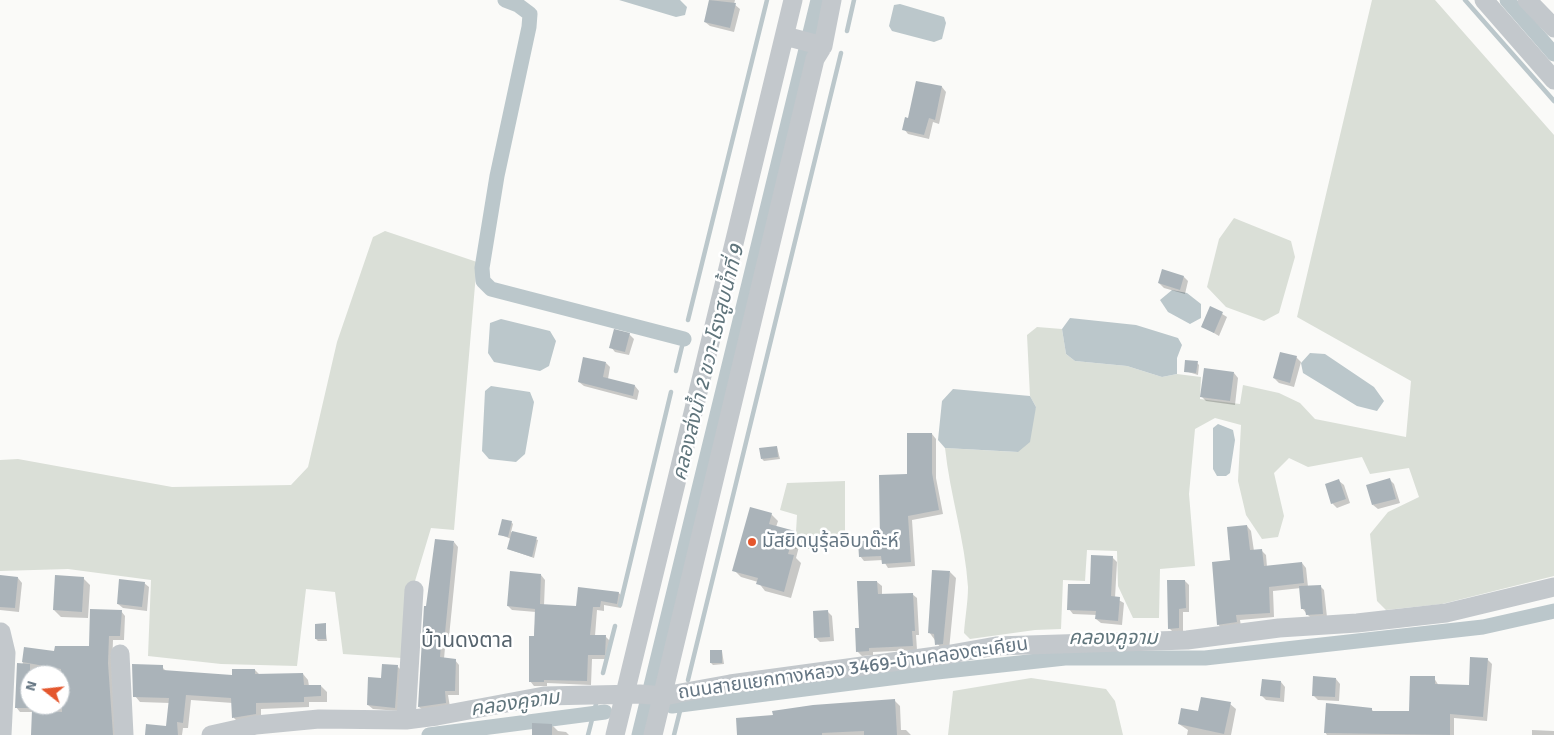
<!DOCTYPE html>
<html>
<head>
<meta charset="utf-8">
<style>
  body { margin:0 }
  #map { position:relative; width:1554px; height:735px; overflow:hidden; background:#fafaf8; font-family:Signika,sans-serif }
  canvas { display:block }
  .north { position:absolute; left:20px; top:665px; width:50px; height:50px; box-sizing:border-box; background:#fff; border:1px solid #c1c8cd; border-radius:50%; rotate:286deg; font-size:14px; font-weight:700; line-height:20px; text-align:center; color:#657683 }
  .north::after { content:''; display:block; margin:auto; width:18px; height:22px; background:#e4572e; clip-path:polygon(50% 0,100% 100%,50% 72%,0 100%) }
</style>
</head>
<body>
<div id="map">
<canvas width="1554" height="735"></canvas>
<div class="north">N</div>
</div>
<script>
const c = document.querySelector('canvas').getContext('2d');
c.lineJoin = 'round';
function paint(path, color) {
  c.fillStyle = color;
  c.fill(path, 'evenodd');
}
function stroke(path, color, width, dash) {
  c.strokeStyle = color;
  c.lineWidth = width;
  c.lineCap = dash ? 'butt' : 'round';
  c.setLineDash(dash || []);
  c.stroke(path);
}
function write(font, color, halo, rows, align = 'center') {
  c.font = font + ' Signika,"Noto Sans Thai",sans-serif';
  c.lineWidth = 5;
  c.setLineDash([]);
  c.textBaseline = 'middle';
  c.strokeStyle = halo;
  c.fillStyle = color;
  for (const [text, x, y, turn = 0] of rows) {
    c.save();
    c.translate(x, y);
    c.rotate((+turn || 0) * Math.PI / 180);
    c.textAlign = isNaN(turn) ? turn : align;
    if (halo) c.strokeText(text, 0, 0);
    c.fillText(text, 0, 0);
    c.restore();
  }
}
paint(new Path2D(`
  M1372 0H1435L1554 135V576L1442 604 1386 610 1377 601 1370 534 1388 512 1419 497 1409 468 1370 474 1362 457 1308 467 1289 458 1274 473 1284 516 1278 537 1262 539 1246 515 1238 481 1241 425 1215 418 1195 429 1189 494 1195 566 1160 569 1159 618H1133L1118 586 1117 551 1087 550 1085 581 1063 580 1061 629 1035 630 970 639 964 633C965 618 968 602 968 587 965 540 950 495 945 448L1017 452 1036 407 1030 396 1027 335 1037 327 1062 329 1066 354 1075 361 1127 366 1162 377 1177 374 1201 377 1200 399 1240 404 1243 385 1279 393 1300 403 1315 419 1406 437 1411 381 1297 317Z
  M1234 218 1291 241 1295 257 1279 313 1264 321 1226 307 1207 287 1219 239Z
  M385 231 477 262 454 530 431 528 409 601 402 658 343 654 335 592 306 589 297 666 221 664 148 656 151 580 68 569 0 571V460L18 459 172 487 291 485 308 467 337 342 373 237Z
  M845 481V549H795L797 515 780 510 787 483Z
  M1031 678 1106 689 1115 701 1123 735H948L953 691Z`), '#dadfd7');
paint(new Path2D(`
  M619 0H680L687 7 685 15 676 17Z
  M900 4 944 17 946 23 942 39 934 42 892 31 889 26 894 5Z
  M1172 290 1187 293 1201 304V318L1190 324 1168 312 1160 300Z
  M1070 318 1136 325 1178 338 1182 345 1177 358V374L1162 377 1127 366 1075 361 1066 354 1062 329Z
  M501 319 550 331 556 341 549 366 540 371 494 362 488 353 490 323Z
  M1310 353 1325 354 1374 387 1384 401 1377 411 1357 406 1303 373 1301 363Z
  M491 386 530 392 534 402 525 454 516 462 489 459 482 451 485 391Z
  M953 389 1030 396 1036 407 1030 442 1018 452 945 448 938 440 942 401Z
  M1218 424 1233 430 1235 440 1230 473 1226 476H1217L1213 469V428Z`), '#bbc7cb');
paint(new Path2D(`
  M710 0H735L734 4 740 9 734 32 710 26 705 22Z
  M917 82 942 87 946 92 939 124 933 122 929 139 908 134 904 129 909 119Z
  M1184 277 1188 281 1185 294 1164 288 1159 283Z
  M1211 307 1227 317 1219 336 1202 326Z
  M629 334 634 339 629 355 615 352 611 347Z
  M1296 357 1301 362 1294 387 1279 383 1274 378Z
  M606 363 610 367 608 379 635 386 639 391 637 400 584 386 579 382Z
  M1197 363 1199 365 1198 375 1185 371Z
  M1234 373 1238 378 1235 405 1206 401 1202 397Z
  M932 434 936 439V478L943 514 912 520 915 566 888 568 883 560 864 561 860 556 881 541Z
  M777 447 780 459 764 461 762 459Z
  M1390 480 1394 484 1400 503 1378 509 1373 505Z
  M1339 481 1344 485 1350 503 1337 508 1332 503Z
  M771 514 778 521 776 527 794 532 801 539 796 558 801 563 791 598 765 591 758 582 741 577 734 570Z
  M511 522 513 524 511 532 538 540 534 558 508 549 511 539 499 534Z
  M1247 526 1251 531 1254 551 1261 550 1266 555 1267 567 1302 563 1306 568 1308 587 1320 586 1324 590 1327 617 1311 618 1307 614 1302 608 1301 588 1273 591 1274 617 1240 620 1241 626 1222 629 1218 624 1232 561Z
  M454 542 458 547 449 637 446 636 444 659 455 660 459 665V695H448L450 707 424 711 419 707Z
  M1112 557 1117 562 1115 598 1124 603 1122 625 1101 623 1096 619 1097 615 1073 614 1069 609 1091 586Z
  M950 572 956 578 949 650 943 651 929 632Z
  M541 575 545 580 544 606 577 608 619 593 623 598 621 608 604 605V611L597 610 595 636H605L609 640V659H592L591 685 547 683V686H534L530 681 536 612 512 610 508 606Z
  M0 577 18 578 22 583 19 612 0 610Z
  M83 578 90 585 88 618 61 617 54 610Z
  M1185 581 1189 585V612H1183V632H1173L1169 628Z
  M877 582 882 586V595L912 594 917 598 919 635H916L917 650 873 652V655L862 656 857 651 860 629Z
  M144 583 149 587 147 611 123 608 118 604Z
  M121 611 125 616 124 640H113L112 669 117 735H32L33 712H20L16 707 25 648 56 652 90 648ZM30 675H60V705H30Z
  M828 612 832 616 834 641 820 642 815 637Z
  M325 625 327 641H318L316 639Z
  M722 651 724 664 713 665 711 663Z
  M1487 659 1492 664 1487 721 1454 718V735H1327L1325 732 1372 710 1374 712H1410L1434 678 1439 686H1470Z
  M162 667 167 672 233 676 255 670 260 675 303 674 308 680 309 686H321L327 692V702H309V707L261 709V719L239 723 234 718 233 703 191 700 188 728H183L182 735H167L170 703 140 702 135 696Z
  M398 667 402 671 399 711 373 709 368 705 382 679Z
  M1336 679 1340 684 1339 701 1318 700 1313 695Z
  M1281 682 1285 687 1284 702 1266 700 1262 696Z
  M895 701 900 706 901 730H906L911 735H738L774 716Z
  M1230 704 1236 709 1231 735H1187L1188 730 1179 724 1199 713Z
  M552 725 558 731 566 732 569 735H533Z
  M1532 730 1554 731V735H1532Z`), '#0003');
stroke(new Path2D(`
  M1465 0 1554 101
  M847 31 854 0
  M688 320 767 0
  M676 371 684 338
  M620 605 671 392
  M603 673 615 626
  M688 680 841 53
  M588 735 597 700
  M674 735 683 699`), '#bbc7cb', 4.5);
stroke(new Path2D(`
  M505 0 518 5 530 14 529 27 497 176 482 268 483 281 491 289 684 339
  M1507 0 1554 54
  M672 706 937 672 1065 658H1205L1483 627 1554 611
  M429 735 605 712
  M639 735 818 0`), '#bbc7cb', 15);
paint(new Path2D(`
  M709 0 736 3 730 28 704 22Z
  M916 81 942 86 935 120 929 118 924 135 902 130 905 117 908 118Z
  M1162 269 1184 276 1180 290 1158 283Z
  M1210 306 1223 312 1214 333 1201 327Z
  M614 329 630 333 625 352 609 348Z
  M1280 352 1297 356 1290 383 1273 378Z
  M583 357 606 362 603 377 635 385 633 396 578 382Z
  M1185 360 1198 361 1196 373 1184 372Z
  M1204 368 1234 372 1230 401 1200 397Z
  M907 433H932V473L939 510 908 516 911 562 882 564 881 556 859 557 858 541 880 540 879 475 907 474Z
  M777 446 778 457 761 459 759 448Z
  M1390 478 1396 499 1372 505 1366 485Z
  M1339 479 1346 499 1331 504 1325 484Z
  M750 507 772 513 769 524 795 531 788 554 794 555 784 592 756 584 758 578 732 571Z
  M502 519 512 521 508 537 498 535Z
  M1247 525 1250 550 1262 549 1264 566 1302 562 1304 583 1269 587 1270 613 1236 615 1237 622 1217 625 1212 562 1230 560 1227 527Z
  M512 531 537 537 532 557 507 549Z
  M435 539 454 541 445 633H442L440 657 456 659 455 691H445L446 703 418 707 424 606H426Z
  M1091 555 1113 556 1111 596 1120 597 1118 621 1095 619 1096 611 1067 610 1068 584H1090Z
  M932 570 950 571 943 644 935 645 934 634 928 633Z
  M510 571 541 574 540 604 576 606 578 587 619 592 617 604 601 601 600 607H593L590 635H606L605 655H588L587 681 544 680V682H529V636H534L535 609 507 606Z
  M0 575 18 577 15 608 0 607Z
  M55 575 84 577 82 612 53 610Z
  M119 579 145 582 142 607 117 604Z
  M1167 580H1185L1186 608 1179 609V628L1168 629Z
  M857 581H877L878 594 913 593 915 631H912L913 646 869 648V651L856 652 855 628H859Z
  M1321 585 1323 614 1306 615 1305 609H1301L1299 586Z
  M90 609 122 610 120 636H109L108 663 113 735H31L32 710 62 712 61 669 22 662 24 647 54 651 55 646H89Z
  M828 610 830 637 814 638 813 611Z
  M326 623V639H315V624Z
  M710 650H722V663H710Z
  M1470 657 1488 658 1483 717 1450 714V735L1324 733 1326 703 1372 708V711H1409L1410 676H1435V684L1469 685Z
  M17 663 30 664V708H15Z
  M132 664 163 665V670L232 675V669H255V674L303 673 304 685H321V696L304 697V702L256 703V714L232 718 231 698 186 695 183 723 177 722 178 735H145L146 724 166 726 169 698 133 697Z
  M382 664 398 665 395 708 367 705 368 677 381 678Z
  M1313 676 1336 678 1335 697 1312 696Z
  M1262 679 1281 681 1280 698 1260 696Z
  M1201 697 1231 702 1224 734 1178 724 1181 708 1198 711Z
  M895 699 897 735H864V731L822 733V735H737L736 718 773 715 772 711 813 705Z
  M532 723 552 724V735H532Z`), '#aab3b9');
stroke(new Path2D(`
  M1484 0 1554 80
  M1527 0 1554 28
  M785 36 823 46
  M1 632 6 653 2 735
  M120 654 124 735
  M406 720 414 590
  M211 735 256 725 319 719 406 720 437 716 544 696 640 694 664 696 730 684 951 654 996 646 1187 640 1279 628 1357 623 1446 613 1554 587
  M615 735 793 0
  M653 735 815 59 823 46 832 0`), '#c3c8cc', 19);
for (const [x, y, r, color] of [
  [752,542,5,"#e4572e"]
]) {
  const dot = new Path2D();
  dot.arc(x, y, r, 0, 2 * Math.PI);
  c.fillStyle = color;
  c.fill(dot);
  stroke(dot, '#fff', 2);
}
write('19px', '#657683', '#fff', [
  ["มัสยิดนูรุ้ลอิบาด๊ะห์",762,542]
], 'left');
write('19px', '#657683', '#fff', [
  ["ถนนสายแยกทางหลวง 3469-บ้านคลองตะเคียน",853,669,-8]
]);
write('italic 20px', '#60757c', '#fff', [
  ["คลองส่งน้ำ 2 ขวา-โรงสูบน้ำที่ 9",709,363,-76],
  ["คลองคูจาม",1113,639],
  ["คลองคูจาม",515,704,-8]
]);
write('21px', '#57646e', '#fff', [
  ["บ้านดงตาล",467,641]
]);
</script>
</body>
</html>
